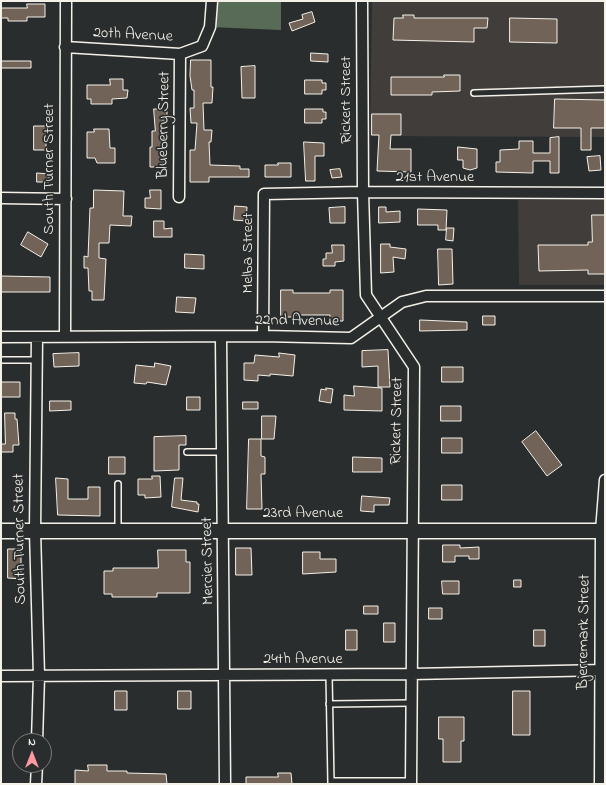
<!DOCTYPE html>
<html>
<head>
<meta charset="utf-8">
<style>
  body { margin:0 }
  #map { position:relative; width:606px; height:785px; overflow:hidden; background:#2a2d2e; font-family:"Indie Flower",sans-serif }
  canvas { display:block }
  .frame { position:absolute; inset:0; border:2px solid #f4f1e8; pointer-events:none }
  .north { position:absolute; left:12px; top:733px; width:40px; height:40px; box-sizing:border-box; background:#2a2d2e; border:1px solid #7b7b78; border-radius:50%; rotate:0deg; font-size:11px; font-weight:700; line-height:16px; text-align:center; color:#f4f1e8 }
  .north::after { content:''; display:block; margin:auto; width:14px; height:18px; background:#ff9aa2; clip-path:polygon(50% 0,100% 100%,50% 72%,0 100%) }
</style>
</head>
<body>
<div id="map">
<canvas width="606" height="785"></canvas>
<div class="frame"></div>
<div class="north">N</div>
</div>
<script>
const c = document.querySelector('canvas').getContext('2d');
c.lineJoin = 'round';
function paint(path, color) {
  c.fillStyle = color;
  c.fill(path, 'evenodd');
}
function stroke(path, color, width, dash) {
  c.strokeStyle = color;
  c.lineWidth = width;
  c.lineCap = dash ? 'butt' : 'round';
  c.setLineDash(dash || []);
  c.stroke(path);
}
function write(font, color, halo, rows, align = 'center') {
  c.font = font + ' "Indie Flower",sans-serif';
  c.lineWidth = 3.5;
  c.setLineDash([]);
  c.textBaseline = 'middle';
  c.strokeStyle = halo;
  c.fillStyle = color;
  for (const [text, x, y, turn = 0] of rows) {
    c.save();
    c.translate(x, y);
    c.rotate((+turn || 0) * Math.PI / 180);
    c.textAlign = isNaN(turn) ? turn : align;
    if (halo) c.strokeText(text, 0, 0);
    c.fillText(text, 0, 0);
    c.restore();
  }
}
paint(new Path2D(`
  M372 1H605V137L370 136Z
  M605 199V285H519L518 200Z`), '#403d3b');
paint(new Path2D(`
  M212 1H281V30L210 27Z`), '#586b56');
const building = new Path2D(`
  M27 4H45V17H27V21H8V18H1V8H27Z
  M312 12 315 22 292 31 289 23 303 19 302 15Z
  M403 15H414V18H488L487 28H474V42L393 40 394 18H403Z
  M510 18 557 19V43L510 42Z
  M311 53 328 54V62L311 61Z
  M191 60H211V87H213L212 103H203L204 130H212L211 142H209L210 165 240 166V169H249V177H209V182H190V150H195L197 123H191L190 108H194V90H192L190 76Z
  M1 61H31V68H1Z
  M255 66V98H242L241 67Z
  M444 75H460V91L432 92V95H391V77H444Z
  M110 79H123V90H128L127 98 112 99V104H91V99H87V85H110Z
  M305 80H322V83H326V90H322V94H305Z
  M555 99 605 100V128H591V150H581V128H554Z
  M154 109H167V121H162L164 167H150V147H152V131H155Z
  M305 109H323V112H326V119H322V123H305Z
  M372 114H401V135H391L390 149H411V172L377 171 379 135H372Z
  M34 126H46V150H34Z
  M94 129H109L110 148H115V163H97L95 158H87V132H94Z
  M559 137V173H550V161H533V173L496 172V162H500V150L519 149V141H533V153H550V138Z
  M304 142 324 143V156H315V181H306Z
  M458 147 477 149V168L470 170 463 168V160H458Z
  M600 156 601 170 589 171 587 157Z
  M278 163H291V177H265V165H278Z
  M340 169 342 177 332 178 330 170Z
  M37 173 49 174V182H37Z
  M94 190 124 191 123 216H132L131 226 110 225 109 243H99V258L106 259 104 300H92V291H89L88 268H84V256L88 257 90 208H93Z
  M150 190H161V209L145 208V198H150Z
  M235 206 247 207 246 221 234 220Z
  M345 207V223H330L329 208Z
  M379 207H386V212L400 211V222L379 223Z
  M418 209 447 210 446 230H438V225H418Z
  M592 215H605V274H588V270L539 271 538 245H588V242H592Z
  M154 221H164V229L172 228V237H154Z
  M447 228H454L453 241 446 240Z
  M28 232 48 244 41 257 21 245Z
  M381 244H390V247L406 249 405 259 393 257 394 272 381 273Z
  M332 245H344V261L335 262V266H323V259H326V253H332Z
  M438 249H452L453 284 439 285Z
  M185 254 204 255V269L185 268Z
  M1 276 50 277V292H1Z
  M281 290H293V293H330V290H343V321H330V315H293V317H281Z
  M177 297 196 298 194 313 176 312Z
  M483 316H495V325H483Z
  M420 320 467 322V330L420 331Z
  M388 350 390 387H378V366L362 367V351Z
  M79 353V366L54 367 53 354Z
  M279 353 295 355 293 376 270 374V376L258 375V381L244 380V363H254L255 355 279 357Z
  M155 363 171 366 166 385 147 382 146 384 134 383 136 365 154 367Z
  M442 367H463V382H442Z
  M1 382H20V397H1Z
  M354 386 382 388V411L344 410V395L354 396Z
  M326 388 333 389 331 403 319 401 321 389 326 390Z
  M187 397H200V410H187Z
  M50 401H71V410L50 411Z
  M243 402H258V409H243Z
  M441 406H461V421H441Z
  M5 413H15V419H17L19 445H13V452H1V444H5Z
  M262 416H276L274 439H262Z
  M536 431 562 465 547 476 522 442Z
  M186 436V445H179V470L154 471V437Z
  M442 438H462V453H442Z
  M249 439H261V456L265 457V474H261L262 509H247Z
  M109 457H125V474H109Z
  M353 457 382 458V472H353Z
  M152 476H160L161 497 145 498V495H138V479H152Z
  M56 478 68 479V499H88V487H100V516L58 515Z
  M175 478H183L181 500 197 502V504H199L198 512 172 507Z
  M442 485H462V500H442Z
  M362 496 390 498 389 505H374V512L361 511Z
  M443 545H460V548L479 547V559H469V556H455V562H443Z
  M236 548H251L252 575H236Z
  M8 549H21V579L8 578Z
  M158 550H186V562H190V593H157V597H112V594H104V571H113V568H158Z
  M303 552H320V559H336V572L303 574Z
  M514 580H521V587H514Z
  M442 581H459V594H443Z
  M364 606H378V614H364Z
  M429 608H442V619H429Z
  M384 623H395V642H384Z
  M346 630H357V650H346Z
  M534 630H545V646H534Z
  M115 691H127V710H115Z
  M178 691H191V709H178Z
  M513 691H530V735H513Z
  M439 717H464V741H461V762H443V739H439Z
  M88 765H107V771H127V773L166 774 167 784H75V770L88 771Z
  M278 773H291L292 784H246V777H278Z`);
paint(building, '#726358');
stroke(building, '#f4f1e8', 1);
const lane = new Path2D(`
  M474 93 605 89
  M1 360H36
  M187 452H222
  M118 530V484
  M329 675 331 784
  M329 704 411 703
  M331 781H411`);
const street = new Path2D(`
  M362 1 363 192 366 295 414 367 411 784
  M65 47 180 54 202 46 210 27 212 1
  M179 197 180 54
  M1 198 66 199
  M263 336 264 194 363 192 605 193
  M1 337 263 336 351 338 402 302 426 296H605
  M37 337 35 531 39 676 37 741
  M65 337 66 1
  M221 337 225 784
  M1 676 412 674 605 670
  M36 784 37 765
  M600 784 601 531 605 480`);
const secondary = new Path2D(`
  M1 531H605`);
stroke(lane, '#f4f1e8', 8);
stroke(street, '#f4f1e8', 13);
stroke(secondary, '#f4f1e8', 17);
stroke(lane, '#2a2d2e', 5);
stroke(street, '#2a2d2e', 10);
stroke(secondary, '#2a2d2e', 14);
write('16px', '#f4f1e8', '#2a2d2e', [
  ["20th Avenue",133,36,3],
  ["Rickert Street",347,100,-90],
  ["Blueberry Street",165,125,-89],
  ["South Turner Street",50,169,-90],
  ["21st Avenue",435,178],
  ["Melba Street",249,253,-90],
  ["22nd Avenue",297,322,1],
  ["Rickert Street",398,421,-89],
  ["23rd Avenue",303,514],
  ["South Turner Street",21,539,-91],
  ["Mercier Street",209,561,-91],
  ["Bjerremark Street",585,632,-89],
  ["24th Avenue",303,660]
]);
</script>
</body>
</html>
